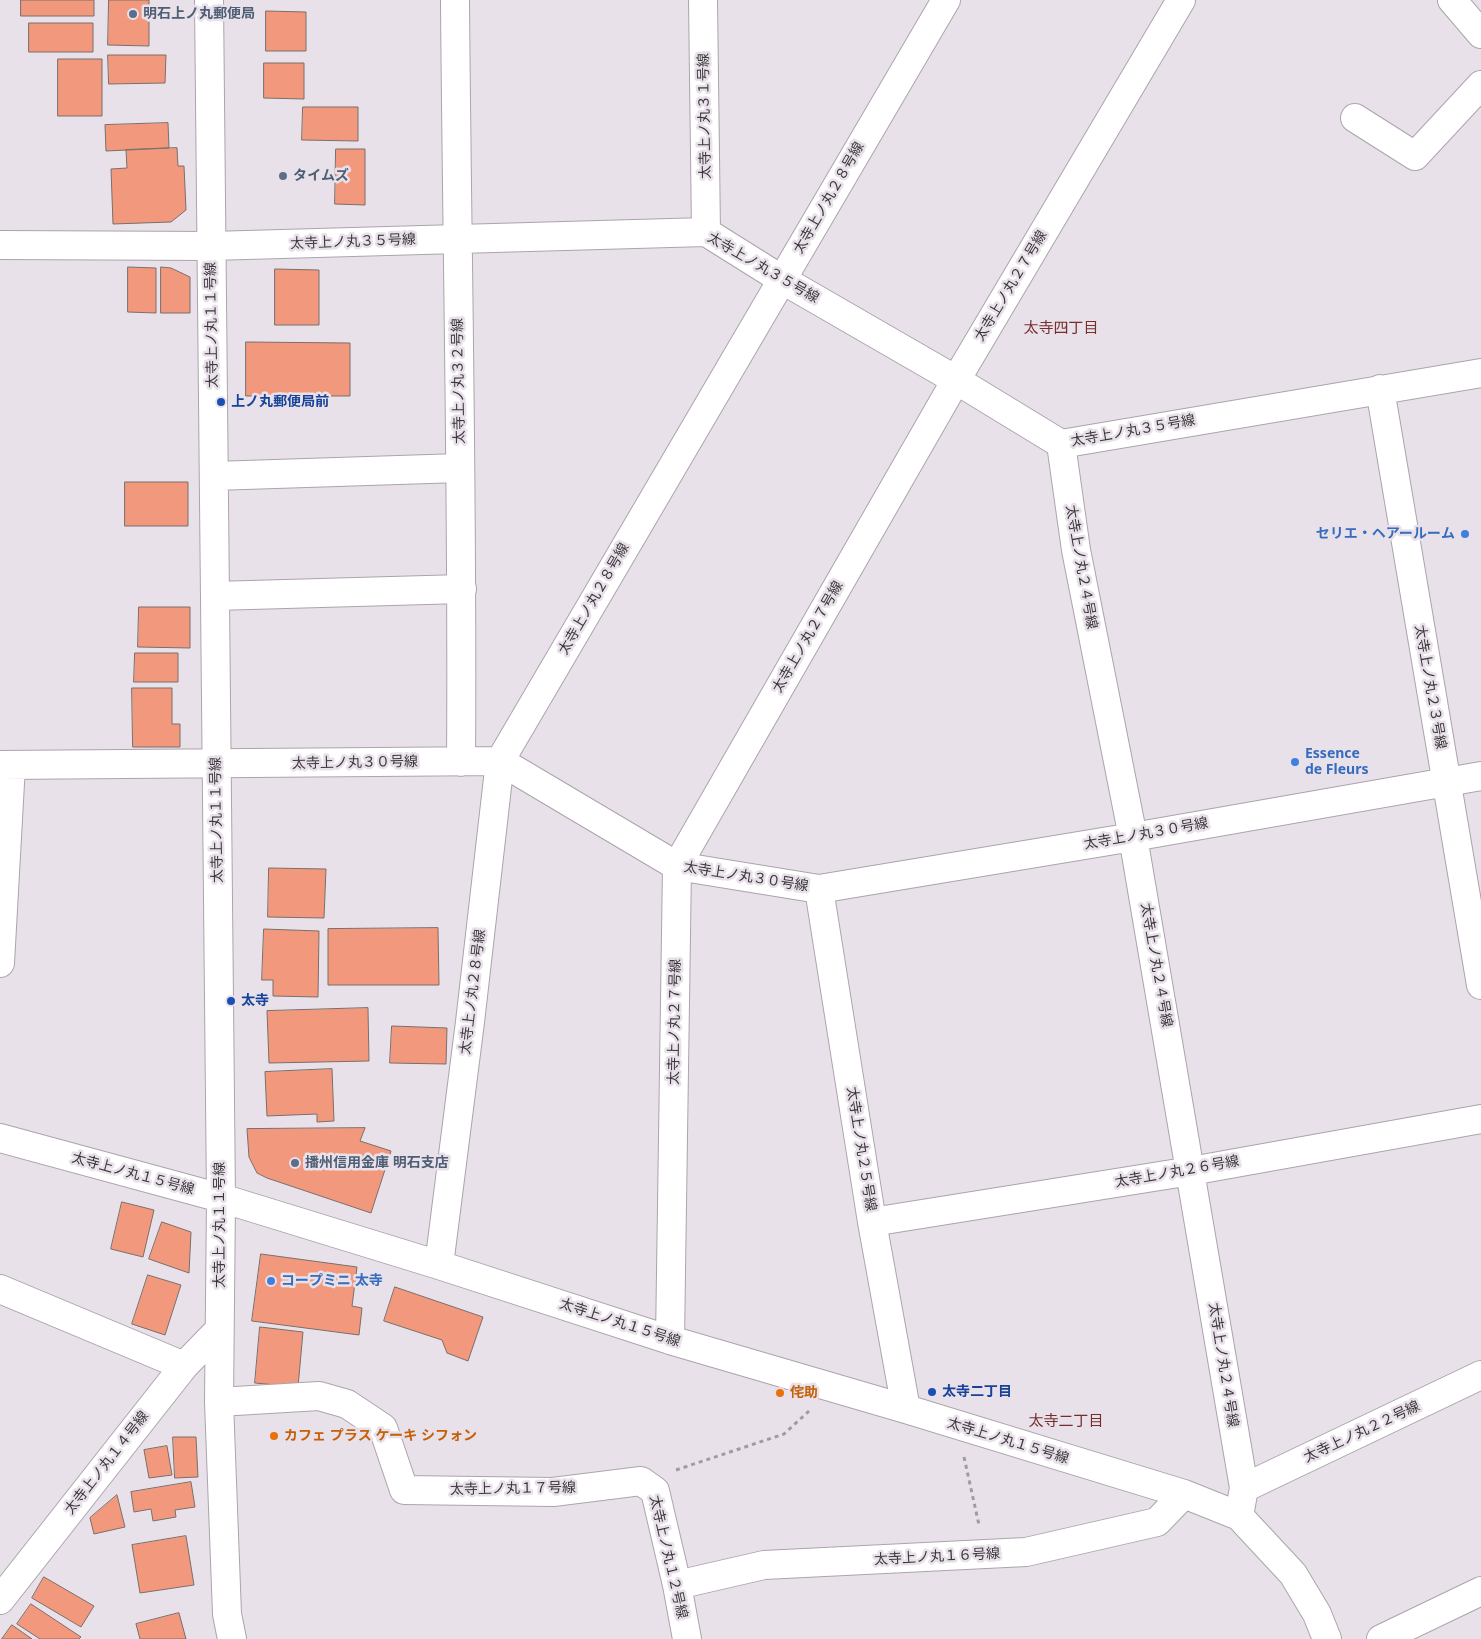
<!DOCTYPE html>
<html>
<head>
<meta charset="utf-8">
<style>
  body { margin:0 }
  canvas { display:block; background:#e9e1ea }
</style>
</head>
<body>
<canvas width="1481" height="1639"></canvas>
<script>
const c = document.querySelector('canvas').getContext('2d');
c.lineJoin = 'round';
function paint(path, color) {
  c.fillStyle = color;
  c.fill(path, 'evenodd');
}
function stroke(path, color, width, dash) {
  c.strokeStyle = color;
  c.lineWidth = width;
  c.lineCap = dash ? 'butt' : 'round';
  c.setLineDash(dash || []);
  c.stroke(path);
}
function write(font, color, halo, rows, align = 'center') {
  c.font = font + ' "Noto Sans","Noto Sans JP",sans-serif';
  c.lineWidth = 5;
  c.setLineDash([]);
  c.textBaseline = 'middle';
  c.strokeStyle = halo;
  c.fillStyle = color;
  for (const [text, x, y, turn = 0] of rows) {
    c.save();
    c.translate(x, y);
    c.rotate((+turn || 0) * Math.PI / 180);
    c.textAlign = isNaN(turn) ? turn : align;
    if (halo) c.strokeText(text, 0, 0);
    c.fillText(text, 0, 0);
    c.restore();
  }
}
const building = new Path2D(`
  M21 0H94V16H21Z
  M109 0H149V46L108 45Z
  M266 11 306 12V51H266Z
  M29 23H93V52H29Z
  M108 55H166L165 83 109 84Z
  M58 59H102V116H58Z
  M264 63H304V99L264 98Z
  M303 107H358V141L302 140Z
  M168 123 169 148 106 151 105 125Z
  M177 148 178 166H184L186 210 171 222 113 224 111 169 127 168 126 150Z
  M336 149H365V205L335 204Z
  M128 267 156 268V313L128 312Z
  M161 267 171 268 190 277V313H161Z
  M275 269 319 270V325H275Z
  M246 342 350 343V396H246Z
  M125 482H188V526H125Z
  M139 607H190V648L138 647Z
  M135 653H178V682H134Z
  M132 688H172V724H180V747H133Z
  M269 868 326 869 324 918 268 917Z
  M438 928 439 985H328V929Z
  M264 929 319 931 318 997 273 996V980H262Z
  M368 1008 369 1061 269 1063 267 1011Z
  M392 1026 447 1028 446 1064 390 1063Z
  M332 1069 334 1121 317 1122V1114L267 1116 265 1072Z
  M365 1128 360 1141 391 1151 371 1213 267 1178 257 1173 249 1157 247 1129Z
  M122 1202 154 1210 143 1257 111 1249Z
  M162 1222 191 1232 189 1273 149 1259Z
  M261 1254 357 1267 352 1306 362 1308 359 1335 252 1321Z
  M148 1275 181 1285 165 1335 132 1324Z
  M395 1287 483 1317 468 1361 447 1353 442 1340 384 1321Z
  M260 1327 303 1332 298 1387 255 1383Z
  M173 1437H196L198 1477 175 1478Z
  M167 1446 172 1475 149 1478 144 1450Z
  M191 1482 195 1507 175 1510 176 1517 153 1521 151 1509 134 1512 131 1492Z
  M117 1495 125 1527 94 1534 90 1518Z
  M186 1536 194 1585 140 1593 132 1545Z
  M44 1577 94 1606 81 1627 32 1598Z
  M31 1604 81 1637 79 1639H40L17 1624Z
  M179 1613 186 1639H140L136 1624Z
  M12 1625 32 1639H2Z`);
paint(building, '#f2997d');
stroke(building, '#7a6e6b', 1);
const minor = new Path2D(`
  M209 0 221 1198 219 1402 227 1614 232 1639
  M455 0C457 254 463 508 461 762
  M703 0 706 232
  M1452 0 1481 34
  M1355 118 1415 156 1481 85
  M0 245 211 246 706 232 781 279 956 380 1061 444 1481 373
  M1380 389 1481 985
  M1061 444 1076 550 1133 837 1244 1488 1239 1516
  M214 476 460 468
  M215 596 462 589
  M0 765 500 761 677 866 819 889 1133 837 1481 776
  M819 889 872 1222 906 1409
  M0 963 11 765
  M0 1138 221 1198 439 1265 670 1340 906 1409 1184 1494 1239 1516 1293 1574 1317 1614 1327 1639
  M872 1222 1191 1171 1481 1119
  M439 1265 470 1022 500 761 946 0
  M0 1289 184 1366
  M670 1340 677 866 956 380 1181 0
  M219 1402 319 1396 347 1404 383 1428 404 1490 553 1492 641 1481 655 1491 677 1585 687 1639
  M1244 1488 1481 1375
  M677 1585 764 1565 1026 1552 1157 1522 1184 1494
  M0 1600 184 1366 219 1330
  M1381 1639 1481 1591`);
stroke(minor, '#aca4ac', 30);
stroke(new Path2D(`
  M964 1457 979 1525
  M676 1470 784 1434 809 1411`), '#a19ba1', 3, [4, 4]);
stroke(minor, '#fff', 28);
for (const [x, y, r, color] of [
  [133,14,5,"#5c6f8a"],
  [283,176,5,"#5c6f8a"],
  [221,402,5,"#1a4fb4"],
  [1465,534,5,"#3f7fe0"],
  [1295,762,5,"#3f7fe0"],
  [231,1001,5,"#1a4fb4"],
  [295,1163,5,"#5c6f8a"],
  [271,1281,5,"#3f7fe0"],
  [932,1392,5,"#1a4fb4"],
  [780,1393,5,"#e8710a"],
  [274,1436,5,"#e8710a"]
]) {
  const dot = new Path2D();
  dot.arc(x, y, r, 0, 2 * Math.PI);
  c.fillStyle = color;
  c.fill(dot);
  stroke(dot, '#e9e1ea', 2);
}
write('bold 14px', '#4e5e75', '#e9e1ea', [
  ["明石上ノ丸郵便局",143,14],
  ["タイムズ",293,176],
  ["播州信用金庫 明石支店",305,1163]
], 'left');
write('14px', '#3a373a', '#e9e1ea', [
  ["太寺上ノ丸３１号線",705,116,-91],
  ["太寺上ノ丸２８号線",829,198,-60],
  ["太寺上ノ丸３５号線",353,242,-2],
  ["太寺上ノ丸３５号線",763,268,30],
  ["太寺上ノ丸２７号線",1011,286,-59],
  ["太寺上ノ丸１１号線",212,325,-91],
  ["太寺上ノ丸３２号線",459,381,-91],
  ["太寺上ノ丸３５号線",1133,431,-10],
  ["太寺上ノ丸２４号線",1081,567,80],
  ["太寺上ノ丸２８号線",594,599,-60],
  ["太寺上ノ丸２７号線",808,637,-60],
  ["太寺上ノ丸２３号線",1430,687,80],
  ["太寺上ノ丸３０号線",355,763,-1],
  ["太寺上ノ丸１１号線",217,820,-91],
  ["太寺上ノ丸３０号線",1146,834,-10],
  ["太寺上ノ丸３０号線",746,877,9],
  ["太寺上ノ丸２４号線",1156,965,80],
  ["太寺上ノ丸２８号線",473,992,-83],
  ["太寺上ノ丸２７号線",675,1022,-89],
  ["太寺上ノ丸２５号線",861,1149,81],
  ["太寺上ノ丸２６号線",1177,1172,-10],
  ["太寺上ノ丸１５号線",133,1174,15],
  ["太寺上ノ丸１１号線",220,1225,-90],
  ["太寺上ノ丸１５号線",620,1323,18],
  ["太寺上ノ丸２４号線",1223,1365,81],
  ["太寺上ノ丸２２号線",1362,1432,-25],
  ["太寺上ノ丸１５号線",1008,1441,17],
  ["太寺上ノ丸１４号線",107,1463,-52],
  ["太寺上ノ丸１７号線",513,1489,-1],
  ["太寺上ノ丸１２号線",668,1557,77],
  ["太寺上ノ丸１６号線",937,1557,-3]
]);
write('bold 14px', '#164399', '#e9e1ea', [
  ["上ノ丸郵便局前",231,402],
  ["太寺",241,1001],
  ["太寺二丁目",942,1392]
], 'left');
write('bold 14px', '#366cbe', '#e9e1ea', [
  ["セリエ・ヘアールーム",1455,534,"right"],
  ["Essence",1305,754],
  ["de Fleurs",1305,770],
  ["コープミニ 太寺",281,1281]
], 'left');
write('bold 14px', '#c56008', '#e9e1ea', [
  ["侘助",790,1393],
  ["カフェ プラス ケーキ シフォン",284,1436]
], 'left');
write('15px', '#752e2d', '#e9e1ea', [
  ["太寺四丁目",1061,329],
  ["太寺二丁目",1066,1422]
]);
</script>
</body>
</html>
